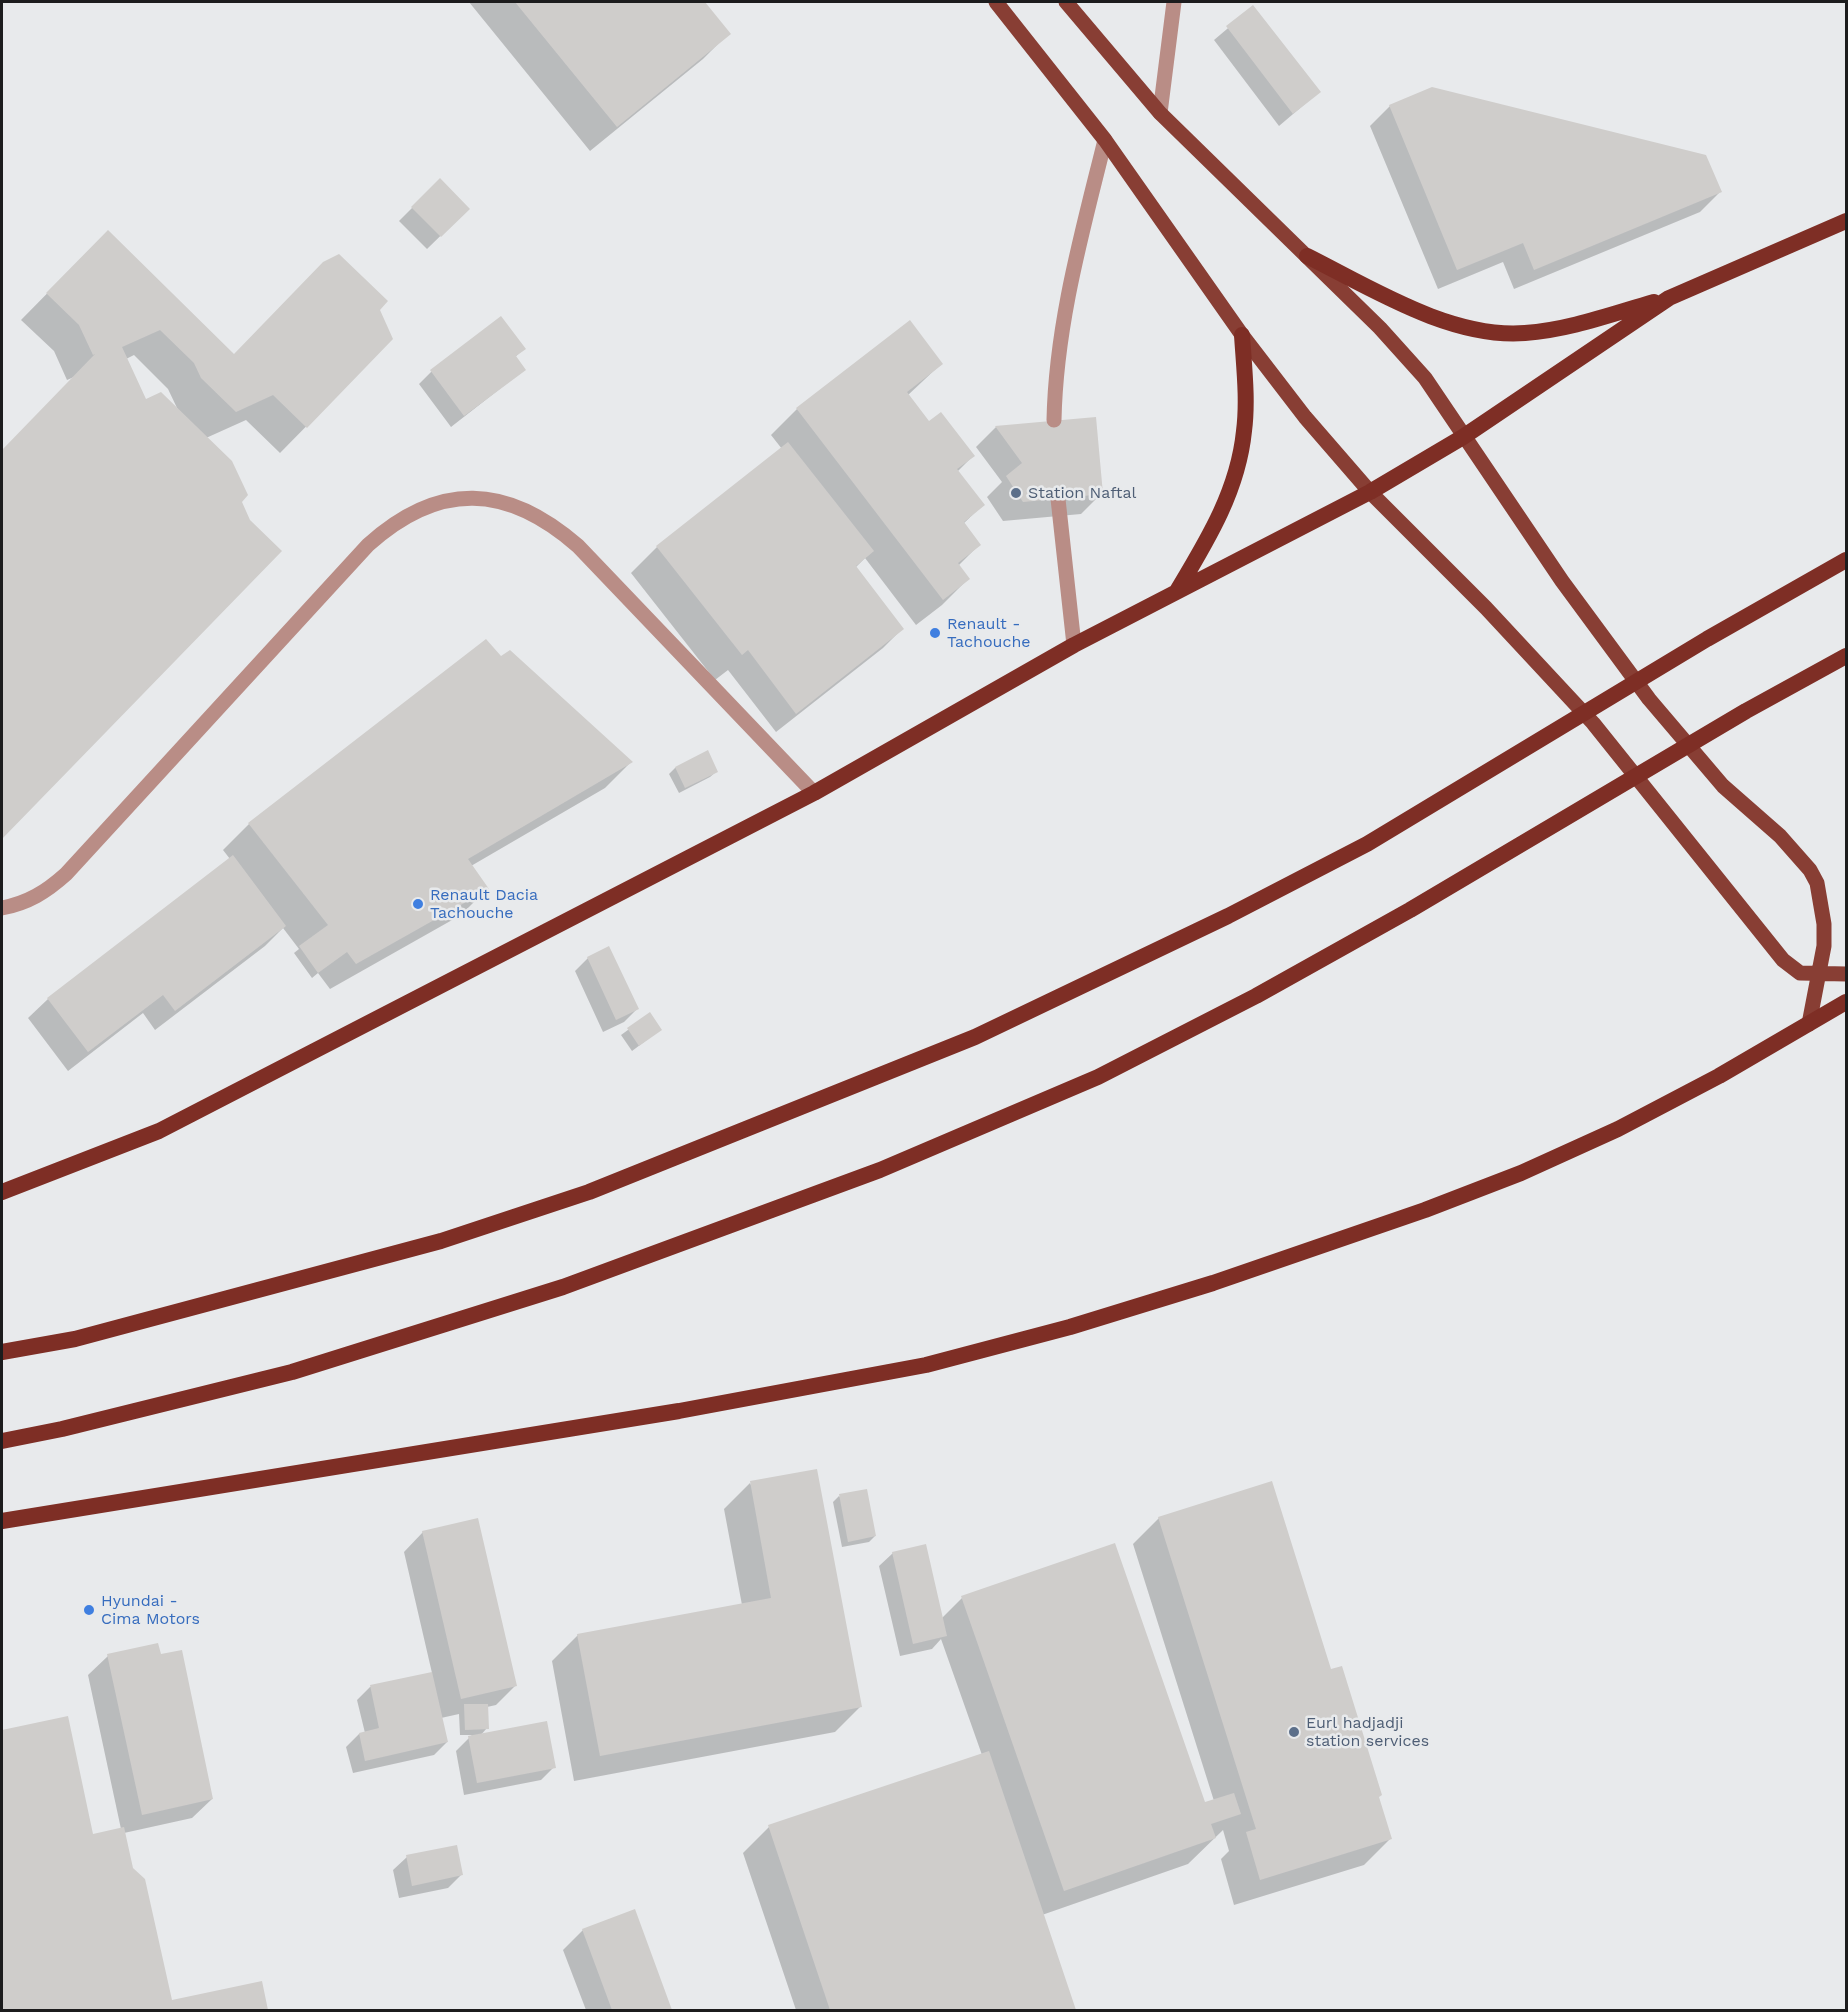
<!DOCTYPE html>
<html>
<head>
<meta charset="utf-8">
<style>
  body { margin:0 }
  #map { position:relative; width:1848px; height:2012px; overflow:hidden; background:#e8eaec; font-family:"Work Sans",sans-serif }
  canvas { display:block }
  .frame { position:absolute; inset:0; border:3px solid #1c1c1d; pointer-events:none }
</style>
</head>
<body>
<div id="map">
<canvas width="1848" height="2012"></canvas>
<div class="frame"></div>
</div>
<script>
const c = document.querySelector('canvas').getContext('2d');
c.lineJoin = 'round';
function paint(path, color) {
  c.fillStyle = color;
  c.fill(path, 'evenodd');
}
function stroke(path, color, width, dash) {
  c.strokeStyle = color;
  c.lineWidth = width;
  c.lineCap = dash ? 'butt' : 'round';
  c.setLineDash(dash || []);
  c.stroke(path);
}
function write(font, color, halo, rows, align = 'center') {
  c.font = font + ' "Work Sans",sans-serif';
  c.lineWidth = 5;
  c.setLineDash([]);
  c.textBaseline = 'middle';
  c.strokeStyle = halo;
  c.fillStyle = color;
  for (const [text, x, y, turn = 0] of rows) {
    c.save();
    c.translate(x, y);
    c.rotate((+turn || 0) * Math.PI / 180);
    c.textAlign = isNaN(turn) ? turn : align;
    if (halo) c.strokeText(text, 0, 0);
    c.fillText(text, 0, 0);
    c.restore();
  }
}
paint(new Path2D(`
  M469 2H703L729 33 703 59 590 151Z
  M1253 7 1319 92 1279 126 1214 40Z
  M1390 106 1720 192 1700 212 1514 289 1503 262 1438 289 1370 126Z
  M440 180 468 209 427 249 399 221Z
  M82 258 234 355 392 339 280 453 246 420 206 438 249 521 280 551 2 837V451L74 377 67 380 54 351 21 320ZM134 355 168 389 178 410 145 401 126 359Z
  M524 349 515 357 524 370 451 427 419 384 432 371Z
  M941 364 907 396 928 423 973 456 957 472 983 505 963 524 979 545 958 566 968 579 942 605 916 625 865 558 855 568 902 629 883 648 776 732 728 670 715 680 631 573 657 547 782 449 771 435 797 409Z
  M1094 418 1101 494 1081 514 1003 521 987 497 1002 482 976 447 996 427Z
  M486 641 501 658 631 762 605 788 471 866 487 889 461 915 330 989 318 973 312 978 294 953 299 949 283 928 265 946 155 1030 143 1013 68 1071 28 1018 48 999 230 859 223 850 249 824Z
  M707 752 717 771 710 777 679 793 669 774 675 768Z
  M588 958 637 1009 624 1022 603 1032 575 971Z
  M650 1014 660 1030 632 1051 621 1035Z
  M750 1483 861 1706 835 1732 574 1781 552 1661 578 1635 742 1605 724 1509Z
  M839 1496 875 1536 869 1542 842 1547 833 1502Z
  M1159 1518 1330 1671 1378 1798 1390 1839 1364 1865 1234 1905 1221 1859 1229 1851 1223 1830 1188 1864 1042 1915 1074 2010H796L743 1853 769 1827 982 1755 941 1639 932 1649 900 1656 879 1566 893 1553 941 1619 962 1598 1204 1804 1214 1801 1133 1544Z
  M423 1532 516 1685 496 1705 487 1707V1728L480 1736 554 1767 541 1780 464 1795 456 1751 472 1735H460L459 1714 441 1718 447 1742 434 1755 353 1773 346 1747 359 1734 365 1733 357 1700 370 1687 432 1673 404 1552Z
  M108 1656 212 1799 192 1818 124 1833 131 1869 171 2002 261 1982 267 2010H2V1732L67 1717 92 1836 121 1829 88 1675Z
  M407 1857 461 1875 448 1888 399 1898 393 1870Z
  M634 1911 671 2010H586L563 1950 583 1930Z`), '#0003');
paint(new Path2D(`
  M515 2H705L731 34 617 127Z
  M1253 5 1321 92 1293 114 1226 26Z
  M1432 87 1706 155 1722 192 1534 270 1523 243 1457 270 1389 105Z
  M440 178 470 209 441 237 411 207Z
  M108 230 234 354 323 262 339 254 388 301 380 310 393 339 307 428 273 395 236 412 201 378 194 363 160 330 122 347 146 399 161 392 232 461 248 495 242 502 250 520 282 551 2 839V450L95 354 93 355 79 325 46 293Z
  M501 316 526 349 516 356 526 370 464 416 430 370Z
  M910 320 943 364 907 392 929 421 941 412 975 456 957 469 985 505 964 522 981 545 958 563 970 579 943 600 796 408Z
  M1096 417 1103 494 1023 502 1006 476 1022 463 995 426Z
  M788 442 874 551 856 566 904 629 796 714 748 650 742 655 656 546Z
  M486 639 501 656 510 650 633 762 468 859 489 889 356 964 347 952 318 973 299 946 328 925 248 823Z
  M708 750 718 772 685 788 675 767Z
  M233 855 286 926 175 1011 163 995 88 1052 47 998Z
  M609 946 639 1009 616 1020 587 957Z
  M650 1012 662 1030 639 1046 627 1028Z
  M817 1469 862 1707 600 1756 577 1634 771 1598 750 1481Z
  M1272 1481 1331 1669 1342 1666 1382 1795 1379 1797 1392 1839 1260 1880 1246 1832 1256 1829 1158 1517Z
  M867 1489 876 1536 848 1542 839 1494Z
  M478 1518 517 1686 461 1699 422 1531Z
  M1115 1543 1205 1802 1234 1793 1241 1814 1211 1824 1216 1838 1064 1891 961 1596Z
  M926 1544 947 1636 913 1644 892 1552Z
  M158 1643 161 1654 182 1650 213 1799 142 1815 107 1654Z
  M432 1672 448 1742 365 1761 359 1733 379 1728 370 1685Z
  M464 1704H488L489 1729 465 1730Z
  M68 1716 93 1834 124 1827 133 1868 145 1879 172 2000 262 1981 268 2010H2V1730Z
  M547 1721 556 1768 477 1783 468 1736Z
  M989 1751 1076 2010H830L768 1825Z
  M457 1845 463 1875 412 1886 406 1855Z
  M635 1909 672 2010H612L582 1929Z`), '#cfcdcb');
stroke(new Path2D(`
  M1160 113 1174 2
  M1054 420C1056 324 1082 233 1105 140
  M1058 499 1074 645`), '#b98d86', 15);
stroke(new Path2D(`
  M2 908C28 903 46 892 66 874L368 545C439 481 507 484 578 546L814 793`), '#b98d86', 15);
stroke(new Path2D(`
  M996 2 1105 140 1242 335 1305 417 1370 492 1486 608 1593 723 1783 960 1800 973 1846 974
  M1066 2 1160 113 1380 328 1425 378 1562 581 1649 699 1723 786 1780 836 1810 870 1817 883 1824 924V946L1809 1024`), '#883e34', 15);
stroke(new Path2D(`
  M1307 256C1371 288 1451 339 1525 333 1569 330 1612 314 1654 302
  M1177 591C1207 541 1238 491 1244 431 1248 400 1244 367 1242 335
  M2 1192 159 1131 814 793 1074 645 1370 492 1463 437 1669 298 1846 221
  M2 1352 75 1339 441 1241 589 1192 975 1037 1228 916 1367 844 1707 639 1846 560
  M2 1441 62 1429 292 1372 563 1287 880 1170 1098 1077 1256 996 1410 910 1746 711 1846 656
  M2 1521 679 1411 926 1365 1070 1327 1213 1283 1425 1210 1521 1173 1618 1129 1719 1076 1846 1002`), '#7e2e25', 16);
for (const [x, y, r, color] of [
  [1016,493,6,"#5c6f8a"],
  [935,633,6,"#3f7fe0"],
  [418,904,6,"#3f7fe0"],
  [89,1610,6,"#3f7fe0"],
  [1294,1732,6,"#5c6f8a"]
]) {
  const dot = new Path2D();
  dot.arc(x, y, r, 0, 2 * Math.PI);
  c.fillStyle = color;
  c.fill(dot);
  stroke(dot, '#e8eaec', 2);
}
write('16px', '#4e5e75', '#e8eaec', [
  ["Station Naftal",1028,493],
  ["Eurl hadjadji",1306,1723],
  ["station services",1306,1741]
], 'left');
write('16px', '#366cbe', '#e8eaec', [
  ["Renault -",947,624],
  ["Tachouche",947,642],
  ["Renault Dacia",430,895],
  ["Tachouche",430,913],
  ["Hyundai -",101,1601],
  ["Cima Motors",101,1619]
], 'left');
</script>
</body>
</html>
